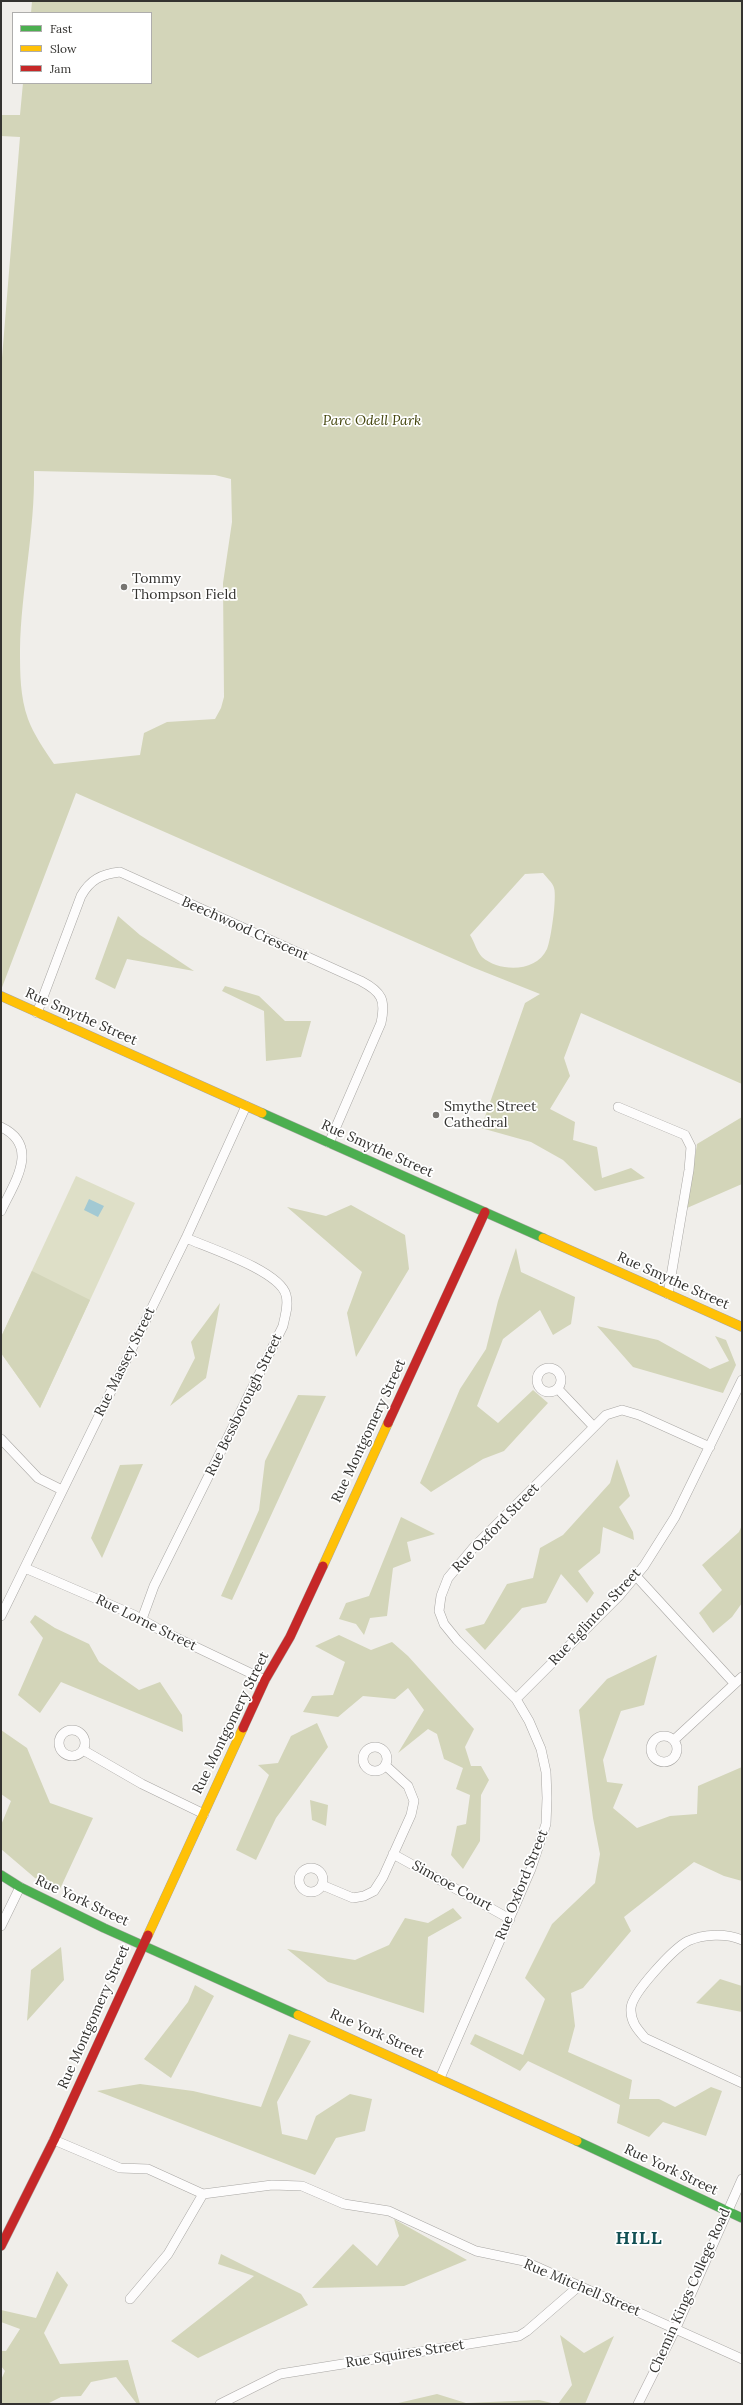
<!DOCTYPE html>
<html>
<head>
<meta charset="utf-8">
<style>
  body { margin:0 }
  #map { position:relative; width:743px; height:2405px; overflow:hidden; background:#f0eeea; font-family:Lora,serif }
  canvas { display:block }
  .frame { position:absolute; inset:0; border:2px solid #343330; pointer-events:none }
  .legend { position:absolute; left:12px; top:12px; width:140px; height:72px; box-sizing:border-box; background:#fff; border:1px solid #aeadac; margin:0; padding:5px 7px; list-style:none; font-size:12px; color:#343330 }
  .legend li { display:flex; align-items:center; gap:8px; height:20px }
  .legend b { width:20px; border:1px solid #aeadac }
</style>
</head>
<body>
<div id="map">
<canvas width="743" height="2405"></canvas>
<div class="frame"></div>
<ul class="legend">
<li><b style="height:5px;background:#4caf50"></b>Fast</li>
<li><b style="height:5px;background:#ffc107"></b>Slow</li>
<li><b style="height:5px;background:#c62828"></b>Jam</li>
</ul>
</div>
<script>
const c = document.querySelector('canvas').getContext('2d');
c.lineJoin = 'round';
function paint(path, color) {
  c.fillStyle = color;
  c.fill(path, 'evenodd');
}
function stroke(path, color, width, dash) {
  c.strokeStyle = color;
  c.lineWidth = width;
  c.lineCap = dash ? 'butt' : 'round';
  c.setLineDash(dash || []);
  c.stroke(path);
}
function write(font, color, halo, rows, align = 'center') {
  c.font = font + ' Lora,serif';
  c.lineWidth = 3.5;
  c.setLineDash([]);
  c.textBaseline = 'middle';
  c.strokeStyle = halo;
  c.fillStyle = color;
  for (const [text, x, y, turn = 0] of rows) {
    c.save();
    c.translate(x, y);
    c.rotate((+turn || 0) * Math.PI / 180);
    c.textAlign = isNaN(turn) ? turn : align;
    if (halo) c.strokeText(text, 0, 0);
    c.fillText(text, 0, 0);
    c.restore();
  }
}
paint(new Path2D(`
  M76 1176 135 1203 40 1408 1 1353V1337Z`), '#dedfc7');
paint(new Path2D(`
  M32 1H742V1084L581 1013 564 1058 570 1076 550 1109 575 1122 573 1140 597 1147 602 1178 631 1168 645 1178 595 1191 563 1160 531 1142 481 1128 525 1003 540 994 472 967 76 793 1 990V370L20 137 1 136V115H20L23 83H151V13H31ZM34 471 215 475 231 479 232 522 223 583 224 697 221 708 215 719 167 722 144 733 140 755 54 764C44 749 34 735 28 719 20 697 20 673 20 650 21 590 35 531 34 471ZM543 873C546 877 553 883 554 888 557 897 551 940 547 949 536 973 499 972 482 957 477 952 474 941 470 935L525 874Z
  M118 916 140 935 194 971 127 959 115 989 95 979Z
  M225 986 259 996 285 1021H311L301 1057 266 1061 264 1011 222 991Z
  M742 1117V1184L687 1208 697 1144Z
  M351 1205 405 1235 409 1269 356 1357 347 1313 362 1272 287 1207 326 1216Z
  M516 1248 521 1272 575 1297 571 1324 553 1335 540 1310 503 1339 477 1406 498 1423 533 1390 548 1403 504 1451 483 1459 431 1492 420 1483 460 1389 486 1349 498 1301Z
  M32 1271 90 1300 40 1408 1 1353V1337Z
  M220 1303 206 1378 170 1406 195 1358 191 1342Z
  M597 1326 658 1340 710 1369 729 1361 715 1336 726 1340 736 1365 723 1393 633 1367Z
  M298 1395 326 1396 232 1600 221 1596 259 1510 265 1461Z
  M617 1459 630 1496 619 1507 633 1532 634 1540 603 1527 600 1553 578 1571 594 1593 587 1603 561 1574 546 1603 522 1608 485 1650 465 1629 484 1624 507 1584 533 1578 540 1548 563 1535 610 1483Z
  M143 1464 102 1558 91 1538 120 1465Z
  M401 1517 435 1534 407 1542 411 1561 393 1568 387 1616 370 1618 364 1635 356 1624 339 1619 346 1603 369 1596Z
  M742 1525V1603L732 1617 713 1633 699 1613 722 1590 702 1565 739 1532Z
  M35 1615 55 1628 89 1644 99 1662 139 1690 160 1682 182 1715 183 1732 61 1682 40 1713 18 1695 43 1638 30 1622Z
  M339 1635 371 1650 392 1642 408 1656 474 1729 465 1747 471 1766H481L489 1780 481 1795 480 1841 463 1869 451 1855 457 1826 466 1824 470 1795 456 1789 463 1768 444 1759 437 1734 428 1729 398 1753 424 1710 408 1688 395 1699 363 1696 338 1717 303 1712 312 1696 333 1695 345 1662 315 1646Z
  M657 1655 644 1705 621 1711 603 1760 607 1782 623 1784 613 1808 637 1828 670 1816 697 1814 698 1786 742 1767V1881L724 1876 694 1862 624 1917 631 1931 583 1988 571 1993 575 2026 568 2052 632 2080 629 2099H659L675 2107 711 2087 722 2091 706 2136 663 2122 649 2137 617 2123 620 2105 528 2061 520 2071 470 2044 475 2034 523 2055 545 1999 525 1978 552 1924 595 1883 600 1854 593 1818 579 1710 607 1679Z
  M317 1723 328 1747 276 1818 256 1860 236 1850 269 1775 258 1765 278 1763 291 1736Z
  M1 1730 27 1748 50 1803 93 1818 60 1889 35 1878 1 1849V1825L11 1801 1 1794Z
  M310 1800 328 1805 326 1826 312 1820Z
  M453 1908 462 1918 428 1937 424 2013 328 1982 287 1949 355 1960 389 1945 405 1918 428 1923Z
  M61 1947 64 1980 27 2021 31 1970Z
  M720 1979 742 1986V2012L696 2003Z
  M195 1985 214 1996 171 2078 144 2059 188 2002Z
  M289 2034 311 2041 277 2102 282 2134 307 2140 316 2116 350 2094 372 2099 365 2131 336 2138 315 2175 97 2091 140 2084 193 2091 261 2107Z
  M394 2219 467 2260 404 2286 312 2288 353 2244 377 2266 399 2236Z
  M221 2254 301 2294 308 2305 198 2358 171 2341 254 2276 218 2264Z
  M57 2271 68 2285 44 2333 60 2364 128 2360 140 2404H137L116 2377 91 2382 81 2396 61 2397 47 2404H1V2380L5 2371 1 2366V2351H6L20 2329 1 2322V2310L36 2318Z
  M560 2335 584 2353 614 2336 585 2404H558L572 2385Z
  M437 2394 466 2403 539 2400 556 2404H394Z`), '#d3d5b9');
paint(new Path2D(`
  M89 1199 104 1206 98 1217 84 1210Z`), '#a2c9d3');
const street = new Path2D(`
  M37 1013 81 896C90 880 101 874 120 872L361 981C382 992 386 1000 381 1023L329 1143
  M618 1107 685 1135 691 1147 689 1170 668 1294
  M1 1127C41 1146 14 1183 1 1211
  M537 1380a12 12 0 1 1 24 0a12 12 0 1 1-24 0Z
  M558 1389 594 1427
  M1 1439 38 1478 62 1490
  M25 1568 134 1615 160 1630 265 1680
  M636 1576 734 1683
  M1 1616 186 1238 246 1106
  M142 1619 154 1586 283 1326C285 1315 289 1306 286 1295 280 1271 209 1248 186 1238
  M516 1699 619 1596 644 1566 675 1517 742 1380
  M59 1743a13 13 0 1 1 26 0a13 13 0 1 1-26 0Z
  M651 1749a13 13 0 1 1 26 0a13 13 0 1 1-26 0Z
  M674 1740 742 1677
  M363 1759a12 12 0 1 1 24 0a12 12 0 1 1-24 0Z
  M83 1750 142 1784 204 1814
  M393 1854 510 1919
  M299 1880a12 12 0 1 1 24 0a12 12 0 1 1-24 0Z
  M322 1885 353 1898 364 1896 374 1891 383 1877 411 1815 414 1801 408 1786 385 1765
  M1 1926 20 1887
  M742 1940C727 1933 703 1934 688 1941 674 1948 632 1993 631 2008 630 2021 637 2029 645 2038L742 2083
  M440 2078 531 1869 546 1824 547 1798 546 1772 541 1749 529 1721 516 1699 457 1640 444 1624 439 1611 441 1596 448 1578 474 1547 606 1415 622 1410 639 1415 710 1447
  M54 2140 120 2168 148 2169 203 2194 272 2185 302 2186 344 2204 389 2211 476 2251 524 2261 742 2359
  M130 2299 168 2254 203 2194
  M220 2404 280 2374 519 2336 527 2331 579 2286
  M638 2404 676 2328 742 2179`);
const fast = new Path2D(`
  M262 1113 543 1238
  M1 1875 20 1887 104 1928 298 2015
  M577 2141 742 2218`);
const slow = new Path2D(`
  M1 996 262 1113
  M543 1238 742 1327
  M323 1566 388 1423
  M148 1935 243 1728
  M298 2015 577 2141`);
const jam = new Path2D(`
  M388 1423 485 1212
  M243 1728 265 1680 290 1637 323 1566
  M1 2246 54 2140 148 1935`);
stroke(street, '#a8a6a3', 10);
stroke(fast, '#a8a6a3', 10);
stroke(slow, '#a8a6a3', 10);
stroke(jam, '#a8a6a3', 10);
stroke(street, '#fdfcfc', 9);
stroke(fast, '#4caf50', 9);
stroke(slow, '#ffc107', 9);
stroke(jam, '#c62828', 9);
for (const [x, y, r, color] of [
  [124,587,4,"#767471"],
  [436,1115,4,"#767471"]
]) {
  const dot = new Path2D();
  dot.arc(x, y, r, 0, 2 * Math.PI);
  c.fillStyle = color;
  c.fill(dot);
  stroke(dot, '#fff', 1.5);
}
write('italic 14px', '#45470f', '#fff', [
  ["Parc Odell Park",372,421]
]);
write('14px', '#343330', '#fff', [
  ["Tommy",132,579],
  ["Thompson Field",132,595],
  ["Smythe Street",444,1107],
  ["Cathedral",444,1123]
], 'left');
write('14px', '#343330', '#fff', [
  ["Beechwood Crescent",245,929,24],
  ["Rue Smythe Street",81,1017,24],
  ["Rue Smythe Street",377,1149,24],
  ["Rue Smythe Street",673,1281,24],
  ["Rue Massey Street",125,1362,-64],
  ["Rue Bessborough Street",244,1405,-64],
  ["Rue Montgomery Street",369,1431,-65],
  ["Rue Oxford Street",496,1528,-46],
  ["Rue Eglinton Street",595,1617,-47],
  ["Rue Lorne Street",146,1623,26],
  ["Rue Montgomery Street",231,1723,-64],
  ["Rue Oxford Street",522,1885,-68],
  ["Simcoe Court",452,1886,29],
  ["Rue York Street",82,1901,25],
  ["Rue Montgomery Street",94,2017,-66],
  ["Rue York Street",377,2034,24],
  ["Rue York Street",671,2170,25],
  ["Rue Mitchell Street",582,2288,23],
  ["Chemin Kings College Road",690,2291,-66],
  ["Rue Squires Street",405,2354,-9]
]);
c.letterSpacing = '1px';
write('bold 18px', '#125054', '#fff', [
  ["HILL",639,2239]
]);
c.letterSpacing = '0px';
</script>
</body>
</html>
